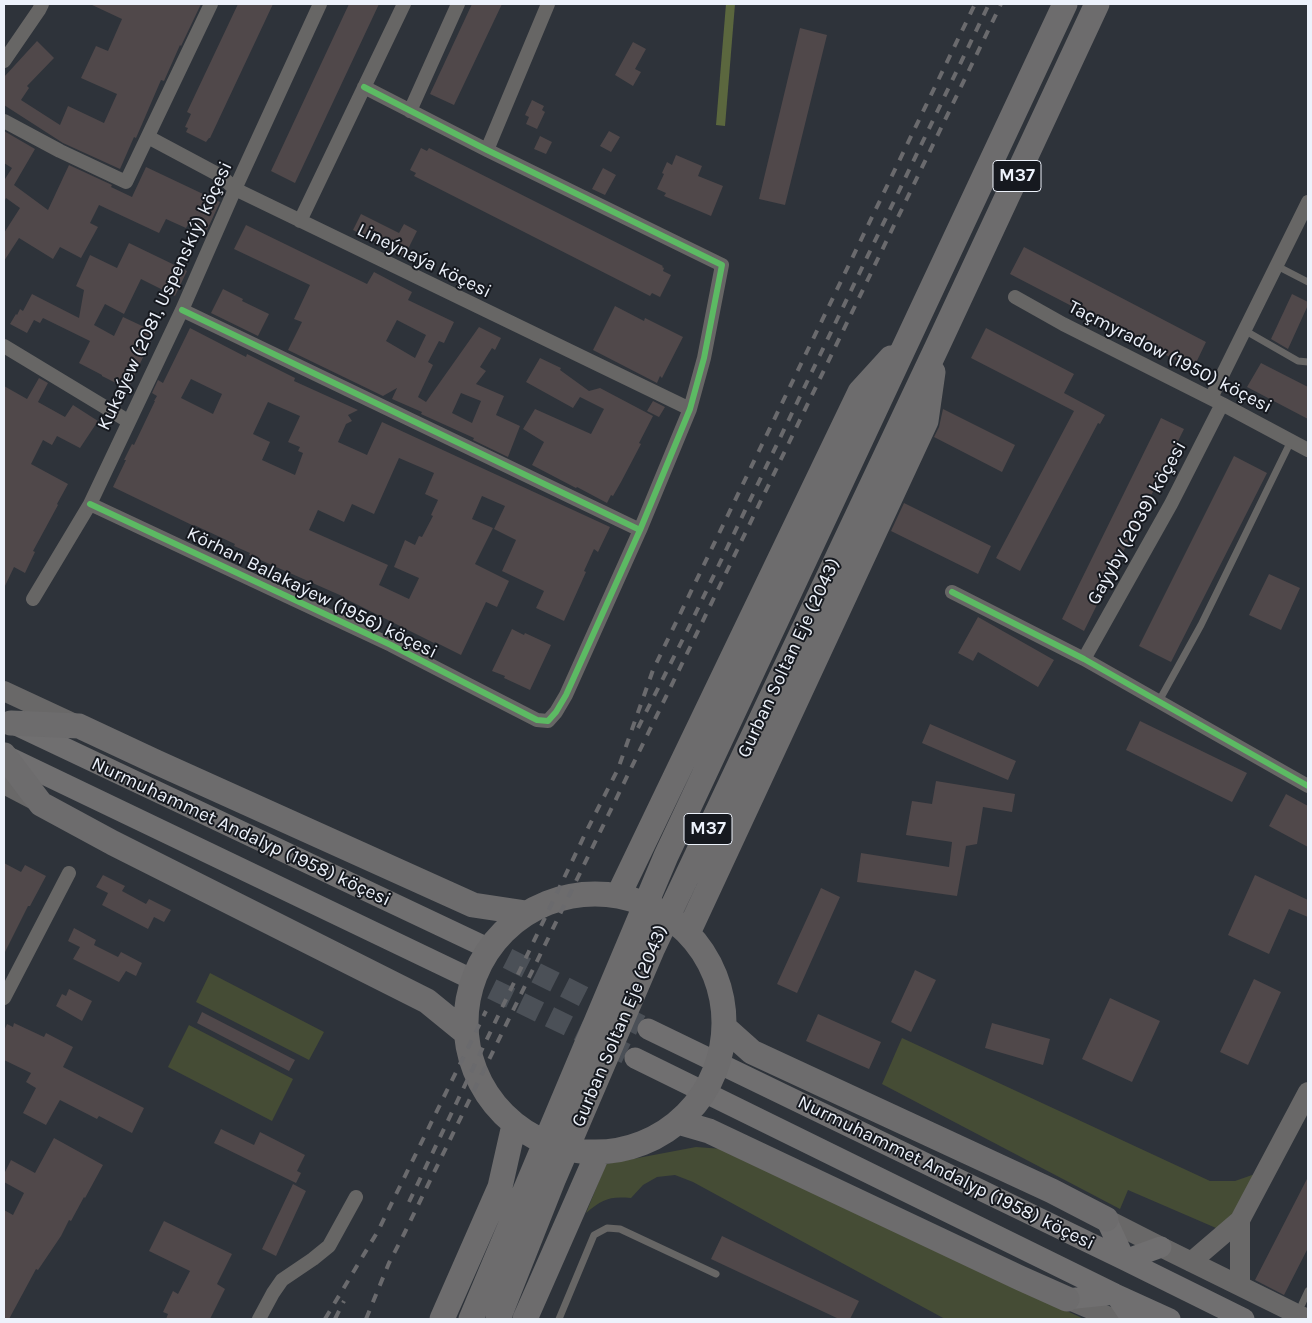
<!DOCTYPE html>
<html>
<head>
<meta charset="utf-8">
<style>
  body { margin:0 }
  #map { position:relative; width:1312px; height:1323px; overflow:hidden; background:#2e333a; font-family:Karla,sans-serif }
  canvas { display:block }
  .frame { position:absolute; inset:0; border:5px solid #edf2fb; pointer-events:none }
</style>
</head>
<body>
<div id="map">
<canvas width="1312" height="1323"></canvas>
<div class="frame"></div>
</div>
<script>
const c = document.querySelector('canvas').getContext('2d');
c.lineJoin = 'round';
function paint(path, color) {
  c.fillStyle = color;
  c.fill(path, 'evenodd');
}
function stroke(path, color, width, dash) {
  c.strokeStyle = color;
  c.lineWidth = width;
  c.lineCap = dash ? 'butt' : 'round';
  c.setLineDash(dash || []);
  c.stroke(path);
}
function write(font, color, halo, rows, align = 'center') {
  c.font = font + ' Karla,sans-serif';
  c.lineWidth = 4;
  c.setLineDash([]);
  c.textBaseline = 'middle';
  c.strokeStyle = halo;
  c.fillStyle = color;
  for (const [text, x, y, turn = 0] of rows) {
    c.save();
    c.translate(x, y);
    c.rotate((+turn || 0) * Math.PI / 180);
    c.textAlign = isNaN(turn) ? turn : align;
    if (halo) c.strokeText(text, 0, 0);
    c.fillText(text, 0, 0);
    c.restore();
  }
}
paint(new Path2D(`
  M210 973 324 1032 309 1060 196 1002Z
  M189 1025 293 1079 272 1121 168 1067Z
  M902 1038 1210 1181H1235L1255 1174 1223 1231 1128 1190 1120 1209 882 1084Z
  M696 1147 723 1149 1084 1319H945L693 1182 675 1175 657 1177 643 1185 631 1198C609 1196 603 1199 586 1213L606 1164Z`), '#454c35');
paint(new Path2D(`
  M726 4H735L725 126 716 125Z`), '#5b673e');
paint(new Path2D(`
  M90 4H201L181 46 180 45 164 81 161 80 136 138 134 137 120 169 63 143 4 105V77L37 41 54 58 27 86 29 88 21 100 60 125 68 106 104 123 117 94 81 78 96 46 108 51 122 19Z
  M238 4H273L210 138H209L206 142 186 132 188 128 185 127 191 114 187 112Z
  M349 4H379L295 183 271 171Z
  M472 4H502L454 105 430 94Z
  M800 28 827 35 785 205 759 199Z
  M633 42 646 49 635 69 641 72 633 86 615 75Z
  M532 100 544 106 542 110 545 112 537 129 526 124 529 117 525 115Z
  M4 131 35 149 14 185 48 210 69 165 112 185 111 187 132 197 146 167 220 202 207 230 189 222 186 228 166 219 159 233 99 205 90 223 98 227 81 258 60 247 53 259 19 238 4 261V233L20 208 6 198 4 202V178L5 179 12 168 4 163Z
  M609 131 620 137 611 152 600 146Z
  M540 136 552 142 546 154 534 149Z
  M421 148 427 151 429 148 663 266 662 267 664 268 663 271 671 275 660 297 652 293 650 296 414 176 416 173 410 170Z
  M676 155 702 166 698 176 723 186 711 216 664 196 666 193 657 189 664 174 662 173 667 162 672 165Z
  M603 168 616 175 605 195 592 189Z
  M361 214 399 233 404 224 417 231 404 257 353 230Z
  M246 225 367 284 374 272 412 292 408 300 454 322 444 343 439 341 428 362 433 365 418 397 426 402 479 327 501 338 495 350 492 348 480 367 486 371 476 384 504 396 496 415 520 426 508 457 473 440 474 438 421 414 422 412 392 399 397 388 383 396 288 350 302 322 294 319 310 285 234 249ZM397 320 426 335 415 358 386 341ZM461 393 481 401 472 423 452 413Z
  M129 243 187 271 175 296 141 279 124 314 105 304 94 325 114 336 123 317 155 332 128 389 102 376V375L79 363 90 341 43 318 40 323 34 320 27 333 10 324 16 314 17 315 20 309 23 311 32 294 79 318 84 290 76 286 90 255 117 268Z
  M1024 247 1206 342 1193 369 1010 274Z
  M223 289 243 299 242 301 269 314 258 336 211 313Z
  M1292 294 1308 302V305L1288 349 1271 339Z
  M615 306 644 321 645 318 683 337 662 378 660 376 657 383 593 350Z
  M190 328 246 357 247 354 295 378 294 381 358 410 348 415 352 421 346 424 338 442 367 455 382 422 610 527 598 552 594 549 584 571 586 572 564 621 536 608 544 591 502 571 516 540 494 529 505 506 482 496 472 519 493 528 475 564 509 581 497 607 486 602 461 655 435 642 434 643 342 597V596L249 555 250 553 234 546 235 544 194 525V526L113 487 126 460H124L132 444 134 445 155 401H154L157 396 152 393 158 380 163 383ZM191 379 222 394 213 414 181 398ZM268 402 300 416 288 442 300 447 298 451 303 453 295 475 262 460 270 442 253 434ZM399 458 434 473 425 494 438 500 431 515 433 516 422 537 419 536 415 545 405 540 394 567 419 578 409 599 379 585 388 565 309 530 318 510 344 522 352 504 374 514Z
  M986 328 1074 374 1064 393 1105 415 1100 424 1098 423 1020 571 996 558 1074 411 971 358Z
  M540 358 561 368 560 370 589 391 600 388 653 416 639 443 641 444 621 482 613 496 611 495 607 503 577 487 576 488 532 465 544 442 523 429 535 409 591 434 604 409 580 397 573 408 526 382Z
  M1261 363 1308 387V419L1247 387Z
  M39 378 48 383 38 402 65 417 73 405 98 421 80 448 57 436 52 445 43 440 31 464 68 484 57 504 58 505 33 551 35 552 25 573 14 567 4 588V386L27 399Z
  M653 401 665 407 659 417 647 411Z
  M943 409 1015 445 1002 472 934 437 939 427Z
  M1161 418 1184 429 1084 631 1062 619Z
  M1234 456 1267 473 1171 662 1139 646Z
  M904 503 991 546 978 574 891 531Z
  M1269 574 1300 588 1281 630 1249 615Z
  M978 617 1054 660 1038 687 978 652 973 661 958 653Z
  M512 629 524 635 525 633 551 645 530 690 504 678 505 676 492 671Z
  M1140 721 1247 773 1232 802 1126 750Z
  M930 724 1016 761 1008 780 922 743Z
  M936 781 1015 794 1012 812 983 807 977 844 966 846 957 896 857 882 861 853 949 867 952 842 906 835 912 801 932 804Z
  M1286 794 1308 806V847L1269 826Z
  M4 863 21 872 25 865 46 876 30 906H28L4 954Z
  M103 875 125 886 122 891 146 904 149 899 171 910 164 922 154 917 148 929 102 905 108 893 96 887Z
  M1255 875 1308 900V917L1289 909 1269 954 1228 935Z
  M821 888 840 897 797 993 777 984Z
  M74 928 96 940 94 945 118 957 121 952 142 963 136 976 126 971 119 982 73 959 80 947 68 941Z
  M915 970 936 980 911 1032 891 1022Z
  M1254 979 1281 992 1248 1065 1220 1052Z
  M69 989 92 1001 82 1021 56 1006 62 994 66 996Z
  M1110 998 1160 1021 1132 1082 1082 1059Z
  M202 1012 295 1060 289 1071 197 1023Z
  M818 1014 881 1042 869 1069 806 1041Z
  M14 1023 44 1037 46 1033 73 1047 63 1067 144 1108 132 1133 99 1116 97 1119 60 1100 46 1125 23 1113 36 1088 26 1082 31 1073 4 1060V1031L7 1024 13 1027Z
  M992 1023 1050 1039 1043 1065 985 1048Z
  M221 1129 254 1145 260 1132 305 1155 297 1171 301 1173 296 1183 214 1143Z
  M54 1138 103 1165 85 1198 84 1197 71 1221 69 1220 61 1236 38 1270 36 1269 9 1319H4V1210L13 1215 24 1193 4 1182V1174L11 1160 35 1173Z
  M1308 1177V1248L1284 1295 1255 1280Z
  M293 1184 306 1191 276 1256 262 1249Z
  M164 1221 232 1254 217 1284 225 1289 210 1319H166L168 1314 163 1312 173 1291 178 1294 190 1271 149 1251Z
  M722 1236 859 1301 850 1319H839L711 1259Z`), '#50484a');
stroke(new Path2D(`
  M479 944 648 1029
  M463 975 635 1058`), '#4b5057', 21, [21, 11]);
stroke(new Path2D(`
  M1277 266 1308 282
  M1244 330 1298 361 1308 362
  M1159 701 1201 625 1291 441
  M1302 1304 1308 1291
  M559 1319 594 1235 607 1228 620 1229 716 1274`), '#676665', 7);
stroke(new Path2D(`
  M4 61 39 10 42 4
  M410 111 458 4
  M4 121 60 151 126 182 211 4
  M148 137 221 176 235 189 690 409
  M487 150 548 4
  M300 221 404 4
  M1015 297 1063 324 1222 404 1308 450
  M182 310 640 530
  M4 346 128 421
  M1211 398 1308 202
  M90 504 391 645 537 720 548 721 556 712 566 695 640 530 690 409 704 358 722 265 487 150 364 87
  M952 592 1084 659 1308 786
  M33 599 90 504 182 310 235 189 320 4
  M1084 659 1171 504 1222 404
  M4 998 69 873
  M259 1319 273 1293 282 1280 313 1259 329 1246 356 1197`), '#676665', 14);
stroke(new Path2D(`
  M4 691 75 724
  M4 784 40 803
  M1106 1219 1161 1247 1307 1319
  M1191 1262 1240 1220
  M1240 1286V1220L1308 1092
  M1067 1299 1114 1319`), '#696868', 20);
stroke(new Path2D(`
  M14 724 479 944
  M4 755 463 975
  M648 1029 1125 1260 1244 1319
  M635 1058 1115 1294 1170 1319
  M1106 1219 1125 1260 1161 1247
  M1067 1299 1115 1294 1132 1319`), '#706f70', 21);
stroke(new Path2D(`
  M11 723 79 726 156 762 473 905 526 913
  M4 755 41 804 113 843 427 1001 465 1032
  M466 1023a129 129 0 1 1 258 0a129 129 0 1 1-258 0Z
  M619 894 860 392 891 358
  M688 933 926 421 933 372
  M724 1027 752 1052 1052 1191 1106 1219
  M678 1122 709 1131 1020 1278 1067 1299
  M442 1319 500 1187 514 1125
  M471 1319 666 856 1065 4
  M498 1319 554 1178 652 950 937 347 1097 4
  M525 1319 598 1153`), '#6d6c6d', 25);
stroke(new Path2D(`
  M638 728 688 629 989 4
  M409 1202 587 830 618 769 653 670 975 4
  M325 1319 378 1231 486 1011
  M335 1319 344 1301
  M366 1319 389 1263 404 1234 697 633 1001 4`), '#6a6a6d', 4, [9, 9]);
stroke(new Path2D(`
  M182 310 640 530
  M90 504 391 645 537 720 548 721 556 712 566 695 640 530 690 409 704 358 722 265 487 150 364 87
  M952 592 1084 659 1308 786`), '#5cba63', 6);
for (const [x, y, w] of [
  [1017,176,48],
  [708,829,48]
]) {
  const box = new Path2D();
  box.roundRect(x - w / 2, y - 15.5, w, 31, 4);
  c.fillStyle = '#16191f';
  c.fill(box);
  stroke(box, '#edf2fb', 1);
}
write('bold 18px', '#edf2fb', null, [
  ["M37",1017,176],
  ["M37",708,829]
]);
write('19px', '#edf2fb', '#16191f', [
  ["Lineýnaýa köçesi",424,261,26],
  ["Kukaýew (2081, Uspenskiý) köçesi",165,296,-65],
  ["Taçmyradow (1950) köçesi",1170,357,27],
  ["Gaýyby (2039) köçesi",1137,523,-61],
  ["Körhan Balakaýew (1956) köçesi",312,593,26],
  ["Gurban Soltan Eje (2043)",789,658,-65],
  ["Nurmuhammet Andalyp (1958) köçesi",241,832,25],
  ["Gurban Soltan Eje (2043)",620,1026,-67],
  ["Nurmuhammet Andalyp (1958) köçesi",946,1173,26]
]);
</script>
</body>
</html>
